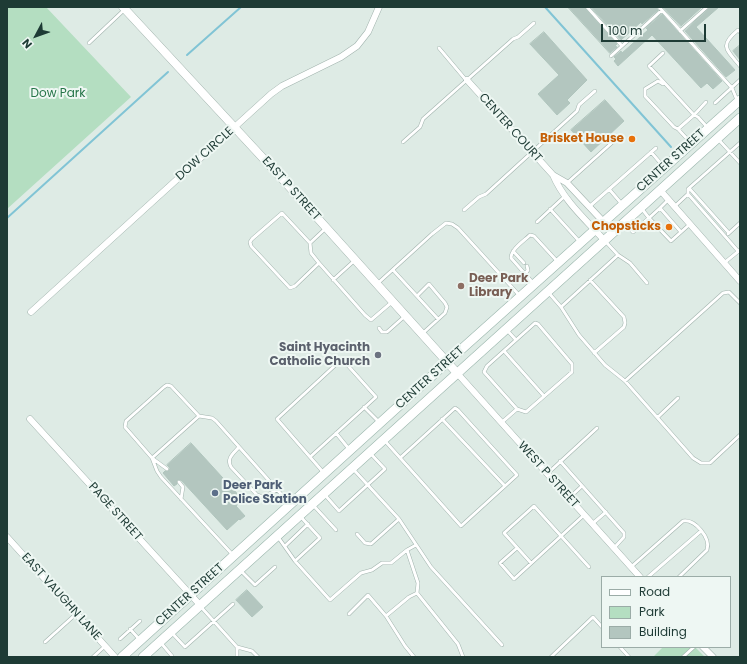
<!DOCTYPE html>
<html>
<head>
<meta charset="utf-8">
<style>
  body { margin:0 }
  #map { position:relative; width:747px; height:664px; overflow:hidden; background:#deebe5; font-family:Poppins,sans-serif }
  canvas { display:block }
  .frame { position:absolute; inset:0; border:8px solid #1e3b35; pointer-events:none }
  .legend { position:absolute; left:601px; top:576px; width:130px; height:72px; box-sizing:border-box; background:#eef7f3; border:1px solid #9baca7; margin:0; padding:5px 7px; list-style:none; font-size:12px; color:#1e3b35 }
  .legend li { display:flex; align-items:center; gap:8px; height:20px }
  .legend b { width:20px; border:1px solid #9baca7 }
  .north { position:absolute; left:16px; top:16px; width:40px; height:40px; -webkit-text-stroke:3px #eef7f3; paint-order:stroke; rotate:229deg; font-size:11px; font-weight:700; line-height:16px; text-align:center; color:#1e3b35 }
  .north::after { content:''; display:block; margin:auto; width:14px; height:18px; background:#1e3b35; clip-path:polygon(50% 0,100% 100%,50% 72%,0 100%) }
  .scale { position:absolute; left:601px; top:24px; width:105px; height:18px; box-sizing:border-box; border:2px solid #1e3b35; border-top:0; padding-left:5px; font-size:12px; line-height:14px; white-space:nowrap; color:#1e3b35; -webkit-text-stroke:3px #eef7f3; paint-order:stroke }
</style>
</head>
<body>
<div id="map">
<canvas width="747" height="664"></canvas>
<div class="frame"></div>
<ul class="legend">
<li><b style="height:5px;background:#fff"></b>Road</li>
<li><b style="height:11px;background:#b4dec1"></b>Park</li>
<li><b style="height:11px;background:#b3c6bf"></b>Building</li>
</ul>
<div class="north">N</div>
<div class="scale">100 m</div>
</div>
<script>
const c = document.querySelector('canvas').getContext('2d');
c.lineJoin = 'round';
function paint(path, color) {
  c.fillStyle = color;
  c.fill(path, 'evenodd');
}
function stroke(path, color, width, dash) {
  c.strokeStyle = color;
  c.lineWidth = width;
  c.lineCap = dash ? 'butt' : 'round';
  c.setLineDash(dash || []);
  c.stroke(path);
}
function write(font, color, halo, rows, align = 'center') {
  c.font = font + ' Poppins,sans-serif';
  c.lineWidth = 4;
  c.setLineDash([]);
  c.textBaseline = 'middle';
  c.strokeStyle = halo;
  c.fillStyle = color;
  for (const [text, x, y, turn = 0] of rows) {
    c.save();
    c.translate(x, y);
    c.rotate((+turn || 0) * Math.PI / 180);
    c.textAlign = isNaN(turn) ? turn : align;
    if (halo) c.strokeText(text, 0, 0);
    c.fillText(text, 0, 0);
    c.restore();
  }
}
paint(new Path2D(`
  M7 7H46L131 97 7 209Z
  M663 647H695L705 657H653Z`), '#b4dec1');
stroke(new Path2D(`
  M545 7 671 147
  M187 55 241 7
  M7 218 168 72`), '#81c4d5', 2);
const building = new Path2D(`
  M568 7H584L617 44 615 46 617 47 610 53Z
  M591 7H656L658 10 642 24 641 22 621 40Z
  M663 7H702L681 26Z
  M710 7H719L696 27 735 70 726 77 685 31Z
  M662 14 722 81 713 89 707 83 701 88 652 35 618 66 614 61 616 59 614 57 621 51 622 53 648 30 646 28Z
  M544 32 587 80 567 100 570 103 557 115 538 94 559 75 530 44Z
  M740 45V60L733 51Z
  M605 100 624 121 591 152 571 130Z
  M191 443 243 500 236 506 245 516 240 520 239 519 227 530 181 480H177V484L174 486 163 473 165 471H169L170 468 167 465Z
  M247 590 263 607 252 617 236 600Z`);
paint(building, '#b3c6bf');
stroke(building, '#b0c5bd', 1);
const service = new Path2D(`
  M587 7 622 46
  M659 7 732 88 737 100
  M680 31 707 7
  M740 32 738 30C719 46 726 49 740 66
  M89 43 124 10
  M439 48 466 80
  M663 53 649 66 694 115 706 102
  M611 56 662 10
  M663 84 658 81 645 89V96L674 127 678 129
  M715 103 740 80
  M718 139 740 163
  M403 142 420 127 423 119 513 39 518 37 534 23
  M690 142 678 129 694 115 698 117 707 127
  M651 152 663 166
  M567 183 615 140
  M689 188 729 233
  M609 189 621 203
  M688 194 738 251
  M590 206 656 148
  M674 207 688 194V189L740 143
  M660 208 668 200
  M550 209 579 241
  M464 210 479 197 486 194 577 111 579 105 595 91
  M537 222 565 196
  M625 223 633 232 649 218 642 209
  M681 232 660 208 649 218 671 241 690 224
  M728 234 740 223
  M606 242 618 255 630 263 647 283
  M310 243 326 228
  M513 251 524 263
  M319 263 311 253 310 243 282 213 252 239 250 242 251 246 290 288 295 286 319 263 365 315 371 320 392 302
  M724 263 740 250
  M393 270 438 319
  M525 274 528 270 527 266
  M333 280 354 261
  M590 280 624 317 625 323 624 327 594 353
  M533 283 511 258C511 249 524 241 530 235L534 236 557 261
  M377 284 432 234 446 223 452 224 458 228 519 295
  M548 292 561 307 579 335 605 365 625 381 693 458 701 463H710L740 435
  M417 296 429 284 445 303 447 307 445 313 423 333
  M561 307 618 255
  M379 328 382 332H387L405 316
  M506 329 516 340
  M504 351 544 396
  M625 381 723 293 729 292 740 303
  M364 407 379 422
  M658 417 678 398
  M442 419 505 486
  M501 423 517 409 484 372 487 366 535 323 538 324 572 364V372L526 412 517 409
  M336 433 349 449
  M385 441 461 526 517 475 458 410 455 408 400 458
  M239 447C234 453 226 458 231 467L257 495 263 497 277 490
  M310 457 376 397 342 359 277 419 323 472
  M560 461 624 533V537L614 548
  M167 469 152 458 199 416
  M354 470 399 519 431 567 502 645
  M547 474 597 428
  M179 482 183 487 181 499
  M325 495 339 511 385 469 370 453
  M569 498 582 486
  M313 505 336 530
  M592 524 606 512
  M357 534 365 543 371 544 399 519
  M278 537 295 561 330 600 361 573 372 570 382 563H391L407 550 416 545
  M285 546 308 524
  M517 548 500 563 514 579 584 515
  M407 550 418 583 417 593
  M232 554 161 477 157 471 152 458 125 427 126 421 164 387 167 385 171 386 199 416 212 418 216 421 289 503
  M295 561 320 538 300 516
  M531 563 504 533 534 506 589 567
  M631 567 683 521C695 519 711 538 707 550L679 577
  M241 571 255 585 275 567
  M648 577 701 531
  M417 593 458 644 463 657
  M201 607 237 647 252 651 258 657
  M349 614 368 595 386 616
  M130 629 139 639
  M172 633 185 647 233 604
  M120 639 140 621
  M45 642 76 614
  M161 643 172 656 171 657
  M237 647V657
  M620 647 629 657
  M93 657 105 646
  M414 657 405 646 386 616 409 597 417 593
  M551 657 593 617 602 627
  M683 657 694 647`);
const minor = new Path2D(`
  M467 80 553 175C564 201 586 220 604 240
  M553 175 567 183 613 232
  M660 190 740 281
  M31 312 271 94 282 86 341 57 357 46 368 32 379 7
  M457 373 640 577
  M30 419 200 605
  M7 537 115 657
  M703 647 713 657`);
const tertiary = new Path2D(`
  M123 7 286 183 457 373`);
const secondary = new Path2D(`
  M122 657 455 355 740 100
  M143 657 740 118`);
stroke(service, '#a1b3ad', 4);
stroke(minor, '#a1b3ad', 7);
stroke(tertiary, '#a1b3ad', 9);
stroke(secondary, '#9cb7ae', 10);
stroke(service, '#fff', 3);
stroke(minor, '#fff', 6);
stroke(tertiary, '#fff', 8);
stroke(secondary, '#fff', 9);
for (const [x, y, r, color] of [
  [632,139,4,"#e8710a"],
  [669,227,4,"#e8710a"],
  [461,286,4,"#8d6e63"],
  [378,355,4,"#6b7280"],
  [215,493,4,"#5c6f8a"]
]) {
  const dot = new Path2D();
  dot.arc(x, y, r, 0, 2 * Math.PI);
  c.fillStyle = color;
  c.fill(dot);
  stroke(dot, '#eef7f3', 1.5);
}
write('12px', '#257548', '#eef7f3', [
  ["Dow Park",58,94]
]);
write('12px', '#1e3b35', '#eef7f3', [
  ["CENTER COURT",510,128,48],
  ["DOW CIRCLE",205,154,-42],
  ["CENTER STREET",671,161,-42],
  ["EAST P STREET",291,189,48],
  ["CENTER STREET",430,378,-42],
  ["WEST P STREET",548,475,48],
  ["PAGE STREET",115,512,48],
  ["CENTER STREET",190,595,-42],
  ["EAST VAUGHN LANE",61,597,48]
]);
write('bold 12px', '#c56008', '#eef7f3', [
  ["Brisket House",624,139],
  ["Chopsticks",661,227]
], 'right');
write('bold 12px', '#785e54', '#eef7f3', [
  ["Deer Park",469,279],
  ["Library",469,293]
], 'left');
write('bold 12px', '#5b616d', '#eef7f3', [
  ["Saint Hyacinth",370,348],
  ["Catholic Church",370,362]
], 'right');
write('bold 12px', '#4e5e75', '#eef7f3', [
  ["Deer Park",223,486],
  ["Police Station",223,500]
], 'left');
</script>
</body>
</html>
